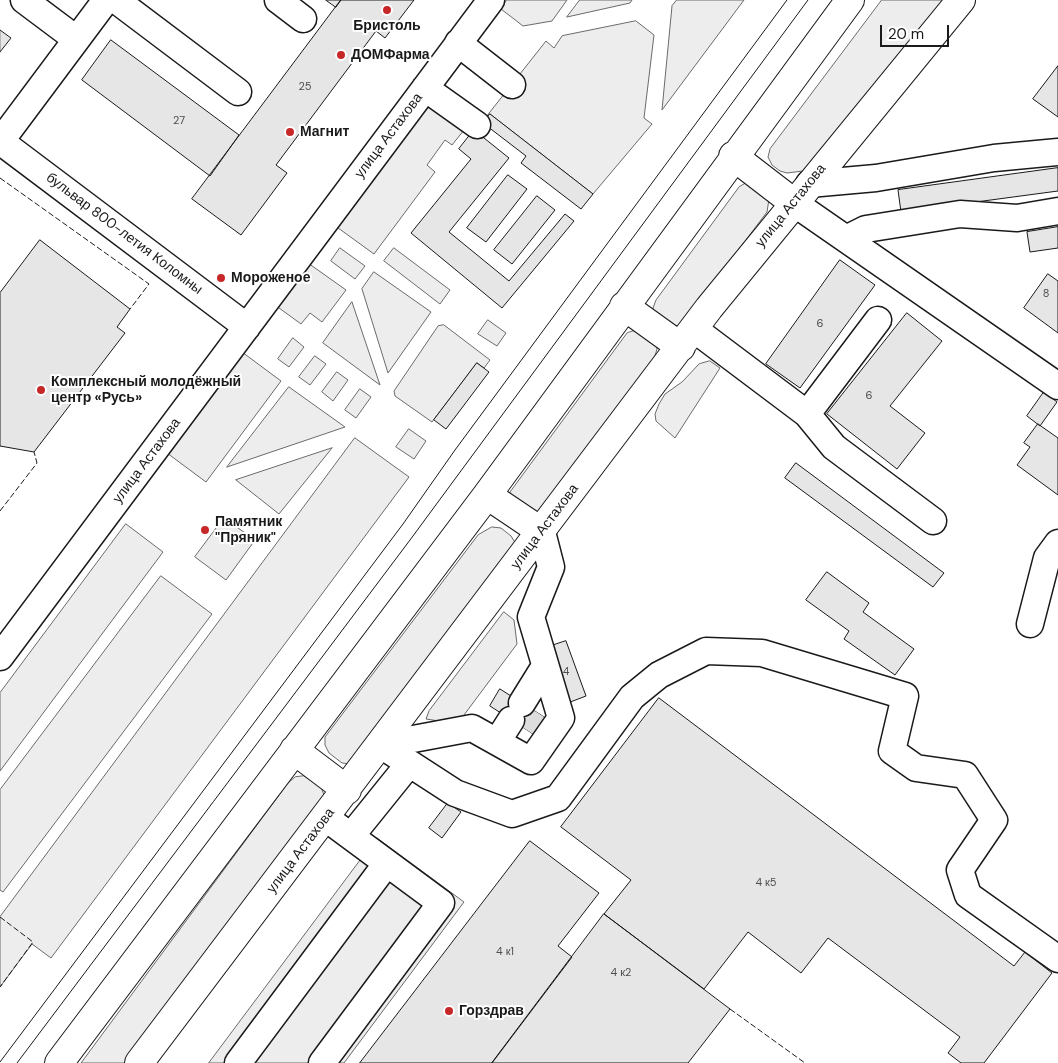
<!DOCTYPE html>
<html>
<head>
<meta charset="utf-8">
<style>
  body { margin:0 }
  #map { position:relative; width:1058px; height:1063px; overflow:hidden; background:#fff; font-family:"DM Sans",sans-serif }
  canvas { display:block }
  .scale { position:absolute; left:880px; top:25px; width:69px; height:22px; box-sizing:border-box; border:2px solid #1a1a1a; border-top:0; padding-left:6px; font-size:15px; line-height:18px; white-space:nowrap; color:#1a1a1a; -webkit-text-stroke:4px #fff; paint-order:stroke }
</style>
</head>
<body>
<div id="map">
<canvas width="1058" height="1063"></canvas>
<div class="scale">20 m</div>
</div>
<script>
const c = document.querySelector('canvas').getContext('2d');
c.lineJoin = 'round';
function paint(path, color) {
  c.fillStyle = color;
  c.fill(path, 'evenodd');
}
function stroke(path, color, width, dash) {
  c.strokeStyle = color;
  c.lineWidth = width;
  c.lineCap = dash ? 'butt' : 'round';
  c.setLineDash(dash || []);
  c.stroke(path);
}
function write(font, color, halo, rows, align = 'center') {
  c.font = font + ' "DM Sans",sans-serif';
  c.lineWidth = 4;
  c.setLineDash([]);
  c.textBaseline = 'middle';
  c.strokeStyle = halo;
  c.fillStyle = color;
  for (const [text, x, y, turn = 0] of rows) {
    c.save();
    c.translate(x, y);
    c.rotate((+turn || 0) * Math.PI / 180);
    c.textAlign = isNaN(turn) ? turn : align;
    if (halo) c.strokeText(text, 0, 0);
    c.fillText(text, 0, 0);
    c.restore();
  }
}
const built = new Path2D(`
  M507 0H567L552 21 523 26 501 9Z
  M580 0H632L630 3 567 17Z
  M677 0H744L662 110 672 6Z
  M882 0H945L803 171 787 173 780 171 772 165 768 157 770 149Z
  M636 21 654 35 644 118 652 124 593 194 490 114 486 117 546 41 554 48 562 36Z
  M431 100 468 125 452 145 445 140 427 165 435 172 374 254 334 225Z
  M748 182 769 199 767 212 681 326H674L655 314 653 308 656 300 739 187Z
  M340 248 365 266 355 279 331 261Z
  M394 248 450 290 440 304 384 261Z
  M308 263 346 290 322 322 310 313 301 324 275 305Z
  M374 272 431 312 388 373 362 289Z
  M352 302 380 385 323 343Z
  M488 320 506 333 497 346 478 334Z
  M444 325 490 360 484 368 477 363 432 422 395 396 394 391 438 326Z
  M633 331H640L655 341 657 349 654 359 544 510 535 515 510 499V492L627 333Z
  M293 338 304 347 289 367 278 359Z
  M242 352 281 381 206 482 167 453Z
  M315 356 326 364 310 385 299 377Z
  M710 361 720 368 675 438 656 421 655 414 659 404 665 394 682 382 699 364Z
  M337 372 348 380 333 401 322 392Z
  M289 387 345 427 227 467Z
  M360 389 371 397 356 418 345 410Z
  M409 429 426 441 414 459 396 447Z
  M355 438 409 477 51 958 32 944 0 987V917Z
  M332 448 279 514 236 480Z
  M224 518 255 540 226 580 195 557Z
  M126 524 163 552 0 771V693Z
  M492 527 501 528 511 536 516 544 350 764 342 763 329 753 325 745V737L478 535Z
  M161 576 212 614 3 892 0 890V790Z
  M504 612 514 620 517 644 461 719 439 721 426 719 429 711Z
  M304 776 321 787 324 795 323 804 125 1063H81L288 783 295 777Z
  M377 838 464 902 344 1063H209Z`);
paint(built, '#ededed');
stroke(built, '#6a6a6a', 1);
const building = new Path2D(`
  M326 0H341L336 7Z
  M341 0H414L385 38 376 31 276 165 287 173 241 235 192 199Z
  M0 30 11 38 0 52Z
  M111 40 239 135 210 176 82 80Z
  M1058 66V117L1033 99Z
  M490 114 593 194 581 209 521 163 526 156 483 123Z
  M474 130 509 158 449 232 509 281 565 214 574 221 502 308 411 233 471 159 459 149Z
  M1058 168V191L901 212 898 190Z
  M508 175 527 189 486 242 467 228Z
  M537 196 555 210 512 264 494 250Z
  M1058 227V248L1030 252 1027 232Z
  M40 240 130 309 117 327 125 333 34 452 0 446V293Z
  M840 260 875 285 800 388 766 364Z
  M1048 274 1058 281V333L1024 308Z
  M907 313 942 341 890 406 925 433 897 469 827 414Z
  M477 363 489 372 446 429 434 420Z
  M1044 392 1057 402 1040 426 1027 416Z
  M1038 424 1058 438V495L1017 465 1030 447 1024 443Z
  M796 463 944 573 933 587 785 478Z
  M827 572 869 603 863 612 914 649 895 675 844 639 849 631 806 600Z
  M566 641 586 696 565 704 545 648Z
  M500 689 552 722 541 739 490 706Z
  M659 698 1014 966 1025 952 1052 973 984 1063H961L948 1053 960 1037 828 938 801 973 748 932 704 989 604 914 631 880 561 827Z
  M448 803 461 812 442 838 429 828Z
  M530 841 599 893 558 946 572 957 492 1063H360Z
  M604 914 730 1009 688 1063H492Z`);
paint(building, '#e6e6e6');
stroke(building, '#1a1a1a', 1);
stroke(new Path2D(`
  M530 732 541 715`), '#ddd', 26, [26, 13]);
const minor = new Path2D(`
  M24 0 76 39
  M116 0 238 92
  M278 0 303 19
  M458 43 512 85
  M425 88 477 125
  M0 141 247 327
  M0 142 106 0
  M809 184 876 178 994 158 1058 152
  M794 203 1058 386
  M846 239 866 229 960 214 1017 218 1058 211
  M694 329 807 414 834 447 933 521
  M807 414 878 320
  M1030 624 1047 558 1058 543
  M0 657 491 0
  M522 703 545 666
  M497 742 511 720
  M381 745 455 793 512 814 558 798 632 697 659 675 706 651 762 653 905 696 892 751 916 768 965 775 994 820 960 870 968 895 1058 959
  M381 745 472 728 531 761 561 718 531 617 551 567 542 532
  M351 836 409 764
  M238 1063 387 863
  M322 1063 441 903 326 818`);
const major = new Path2D(`
  M733 156 794 203
  M624 306 681 347
  M487 495 542 532
  M294 750 347 790
  M59 1063 487 495 850 0
  M139 1063 709 308 961 0`);
stroke(minor, '#1a1a1a', 29);
stroke(major, '#1a1a1a', 30);
stroke(minor, '#fff', 26);
stroke(major, '#fff', 28);
stroke(new Path2D(`
  M0 1062 403 524 455 450 787 0
  M17 1063 410 540 808 0`), '#1a1a1a', 1);
stroke(new Path2D(`
  M0 178 149 284 130 309
  M0 511 37 463 34 452
  M0 917 33 942 0 987
  M730 1009 805 1063`), '#1a1a1a', 1, [6, 2.5]);
for (const [x, y, r, color] of [
  [387,10,5,"#c62828"],
  [341,55,5,"#c62828"],
  [290,132,5,"#c62828"],
  [221,278,5,"#c62828"],
  [41,390,5,"#c62828"],
  [205,530,5,"#c62828"],
  [449,1011,5,"#c62828"]
]) {
  const dot = new Path2D();
  dot.arc(x, y, r, 0, 2 * Math.PI);
  c.fillStyle = color;
  c.fill(dot);
  stroke(dot, '#fff', 2);
}
write('11px', '#4d4d4d', null, [
  ["25",305,87],
  ["27",179,121],
  ["8",1046,294],
  ["6",820,324],
  ["6",869,396],
  ["4",566,672],
  ["4 к5",766,883],
  ["4 к1",505,952],
  ["4 к2",621,973]
]);
write('bold 14px', '#1a1a1a', '#fff', [
  ["Бристоль",387,26,"center"],
  ["ДОМФарма",351,55],
  ["Магнит",300,132],
  ["Мороженое",231,278],
  ["Комплексный молодёжный",51,382],
  ["центр «Русь»",51,398],
  ["Памятник",215,522],
  ["\"Пряник\"",215,538],
  ["Горздрав",459,1011]
], 'left');
write('14px', '#1a1a1a', '#fff', [
  ["улица Астахова",389,136,-53],
  ["улица Астахова",791,206,-51],
  ["бульвар 800-летия Коломны",124,234,37],
  ["улица Астахова",147,461,-53],
  ["улица Астахова",545,527,-53],
  ["улица Астахова",301,851,-53]
]);
</script>
</body>
</html>
